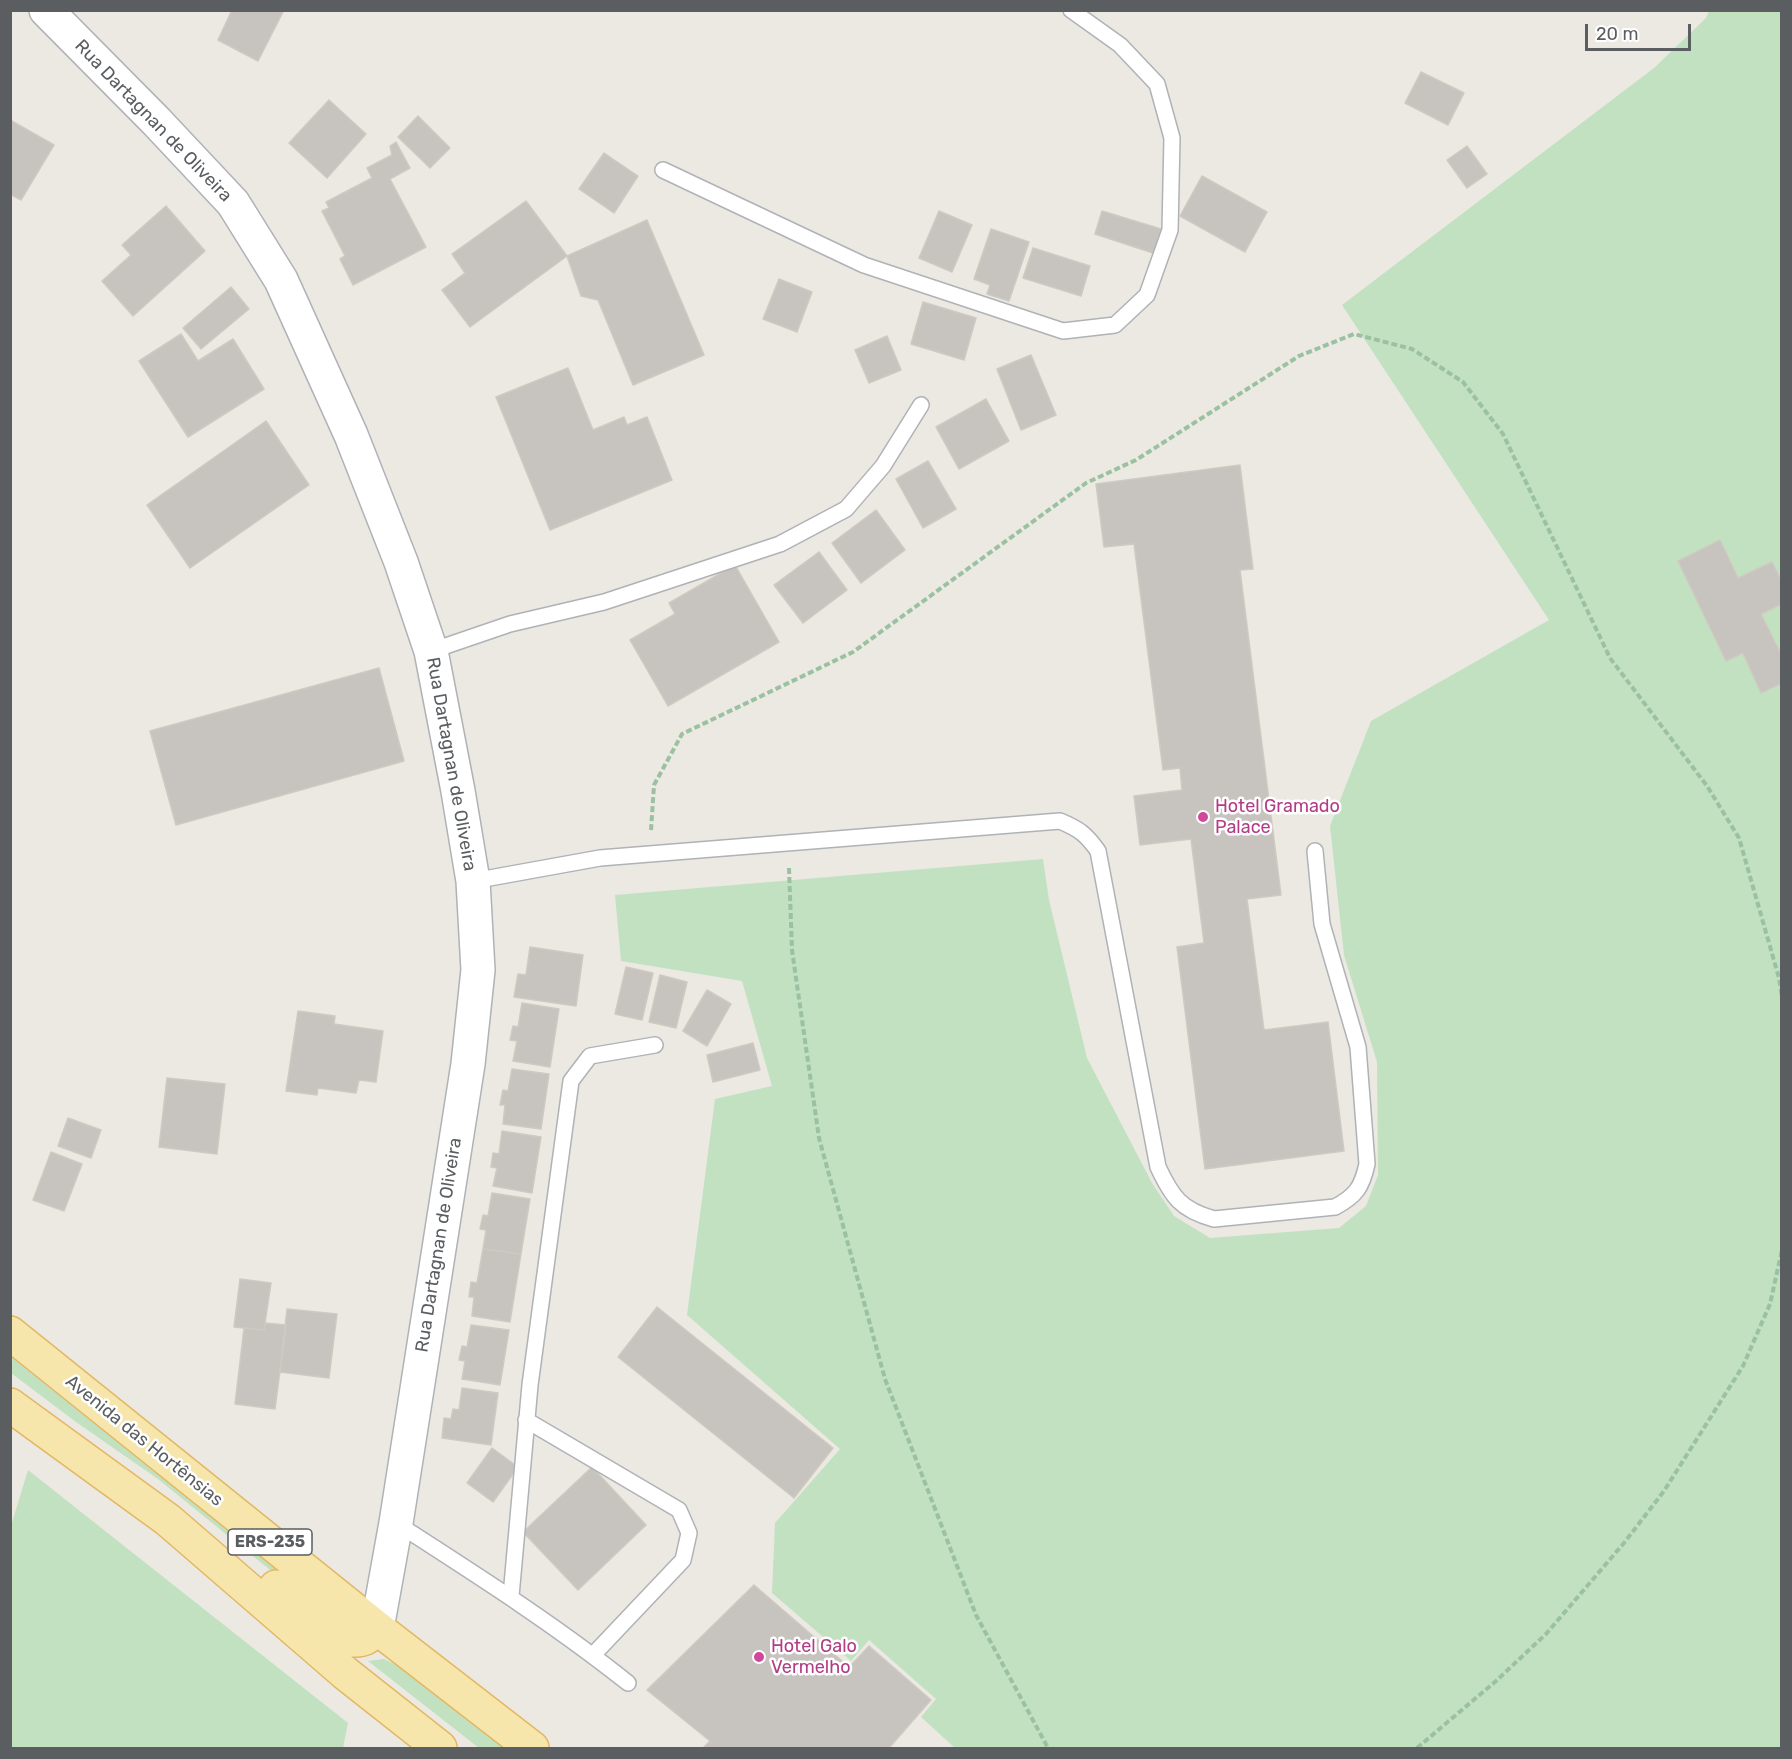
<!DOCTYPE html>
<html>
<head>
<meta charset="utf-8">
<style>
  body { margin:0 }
  #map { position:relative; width:1792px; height:1759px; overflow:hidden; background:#ebe9e2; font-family:Rubik,sans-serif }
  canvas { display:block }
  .frame { position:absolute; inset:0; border:12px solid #5a5e61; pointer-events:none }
  .scale { position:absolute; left:1585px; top:24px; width:106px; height:27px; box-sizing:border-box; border:3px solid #5a5e61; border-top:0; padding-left:8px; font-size:18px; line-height:21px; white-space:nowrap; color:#5a5e61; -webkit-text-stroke:4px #fff; paint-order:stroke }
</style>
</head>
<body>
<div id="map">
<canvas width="1792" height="1759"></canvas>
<div class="frame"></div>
<div class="scale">20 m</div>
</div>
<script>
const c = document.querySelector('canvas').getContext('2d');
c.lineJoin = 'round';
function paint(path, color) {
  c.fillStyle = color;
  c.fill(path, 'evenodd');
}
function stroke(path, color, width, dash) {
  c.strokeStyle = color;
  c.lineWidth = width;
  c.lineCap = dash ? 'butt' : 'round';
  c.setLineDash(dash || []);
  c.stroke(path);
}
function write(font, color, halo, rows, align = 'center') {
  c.font = font + ' Rubik,sans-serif';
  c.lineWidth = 5;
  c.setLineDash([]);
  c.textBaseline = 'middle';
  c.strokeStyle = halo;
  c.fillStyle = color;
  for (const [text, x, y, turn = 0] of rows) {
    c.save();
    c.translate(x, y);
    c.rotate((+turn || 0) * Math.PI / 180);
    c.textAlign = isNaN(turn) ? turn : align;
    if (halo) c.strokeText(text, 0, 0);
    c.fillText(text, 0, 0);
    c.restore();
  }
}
paint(new Path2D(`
  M1709 11H1781V1748H955L921 1717 936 1699 869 1640 851 1661 772 1593 775 1523 840 1449 687 1315 715 1099 772 1086 742 981 621 961 615 895 1043 859 1049 900 1087 1058 1152 1183 1174 1216 1210 1238 1339 1228 1366 1206 1378 1175 1377 1062 1344 955 1330 826 1371 721 1549 620 1342 305 1654 68 1706 18Z
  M10 1349 359 1635 323 1613 158 1479 76 1422 11 1373Z
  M28 1470 348 1723 343 1748H11V1526Z
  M384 1659 399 1666 505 1748H479L368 1661Z`), '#c2e1c0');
const building = new Path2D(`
  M232 10H284L258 61 218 40Z
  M1421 72 1464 93 1448 125 1405 103Z
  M329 100 366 134 327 178 289 143Z
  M418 116 450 148 430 168 398 137Z
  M10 120 54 145 21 200 10 194Z
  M396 142 410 168 390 179 426 247 353 285 340 259 345 256 322 211 329 208 326 202 372 178 367 168 392 155 390 146Z
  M1467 146 1487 174 1467 188 1447 160Z
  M604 153 638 176 614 213 579 189Z
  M1202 176 1267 212 1245 252 1180 216Z
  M526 201 567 256 470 327 442 290 465 273 452 254Z
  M166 206 205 251 133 316 102 281 131 255 122 245Z
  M939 211 972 225 952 272 919 258Z
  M1102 211 1161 229 1153 253 1095 234Z
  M647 220 704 355 633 385 598 300 581 296 567 256Z
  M991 229 1029 242 1009 301 987 294 990 285 974 279Z
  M1033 248 1090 266 1081 296 1023 278Z
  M779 279 812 292 797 332 763 319Z
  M231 287 249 309 201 349 183 328Z
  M923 302 976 318 964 360 911 344Z
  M181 334 198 361 233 339 264 389 188 437 139 361Z
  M887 336 901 370 869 383 855 350Z
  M1031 355 1056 415 1021 430 997 369Z
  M568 368 593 430 624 417 627 425 647 417 672 480 550 530 496 397Z
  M986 399 1009 441 959 469 936 427Z
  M266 421 309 485 190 568 147 505Z
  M928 461 956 509 923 528 896 479Z
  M1240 465 1253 569 1240 570 1281 895 1247 899 1264 1030 1328 1022 1344 1151 1205 1169 1177 947 1204 943 1191 839 1140 845 1134 796 1182 790 1180 768 1163 770 1134 544 1104 547 1096 484Z
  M876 510 905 550 861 583 832 543Z
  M1720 540 1738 578 1772 562 1782 582V604L1761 614 1782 656V683L1761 693 1743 653 1726 661 1678 561Z
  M819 552 847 590 803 623 774 585Z
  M735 565 779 642 668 706 630 640 675 614 669 603Z
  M379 668 404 761 176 825 150 731Z
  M530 947 583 955 576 1006 514 997 518 974 526 975Z
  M626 967 653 973 642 1020 615 1014Z
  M660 975 687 982 676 1028 649 1022Z
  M707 990 731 1004 707 1046 683 1031Z
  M522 1003 559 1009 550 1067 513 1061 517 1041 510 1040 513 1026 518 1027Z
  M298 1011 335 1016 334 1024 383 1031 376 1082 359 1080 356 1093 318 1088 317 1095 286 1091Z
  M753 1043 760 1070 713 1082 707 1055Z
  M512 1069 549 1074 541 1129 503 1124 505 1105H500L503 1090 508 1091Z
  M167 1078 225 1084 217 1154 159 1147Z
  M68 1118 101 1130 91 1158 58 1146Z
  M502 1131 541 1137 532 1193 493 1186 497 1168 491 1167 493 1153 499 1154Z
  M51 1152 82 1164 64 1211 33 1200Z
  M492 1193 530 1199 521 1254 483 1249 486 1230 480 1229 483 1215 488 1216Z
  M483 1249 521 1254 510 1322 472 1316 474 1297H469L471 1282 477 1283Z
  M240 1279 271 1283 264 1330 234 1327Z
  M657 1307 833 1448 794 1498 618 1357Z
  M287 1309 337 1314 329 1378 280 1372Z
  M265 1323 286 1325 275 1409 235 1404 244 1328 264 1330Z
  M471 1325 509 1330 500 1385 462 1379 465 1361 459 1360 462 1346 467 1347Z
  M462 1388 498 1393 491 1445 442 1438 444 1418 451 1419 453 1409 459 1410Z
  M492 1448 518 1467 493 1502 467 1483Z
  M592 1467 646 1525 578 1590 523 1532Z
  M754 1585 849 1667 869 1646 931 1700 889 1748H703L710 1741 647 1690Z`);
paint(building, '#c7c3be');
stroke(building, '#cfcac1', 1.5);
const service = new Path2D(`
  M663 170 864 265 1063 331 1115 325 1147 295 1170 230 1172 138 1157 84 1120 45 1071 10
  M431 651 510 624 604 602 780 544 846 509 883 466 921 405
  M473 881 600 858 1060 821C1079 829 1086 834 1098 851L1158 1167C1172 1197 1181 1210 1214 1219L1335 1207C1356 1196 1362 1187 1367 1164L1358 1047 1322 924 1315 851
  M526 1420 679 1510 689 1533 683 1560 593 1655
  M396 1523C475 1574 554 1624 628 1683
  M511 1596 530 1385 571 1081 590 1056 655 1045`);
const tertiary = new Path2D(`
  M46 10 156 121 233 203 281 280 351 435 401 562 431 651 458 791 473 881 478 970 468 1064 396 1523 377 1628`);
const primary = new Path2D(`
  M10 1333 377 1628 532 1748
  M10 1405 168 1520 345 1673 440 1748
  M276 1587 348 1639C363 1642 367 1638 377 1628`);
stroke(service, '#afb2b6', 18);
stroke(tertiary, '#afb2b6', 36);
stroke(primary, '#e3b763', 36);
stroke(new Path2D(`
  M651 830 654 785 682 734 853 652 1086 483 1136 460 1299 356 1354 334 1412 349 1463 382 1503 434 1610 658 1707 786 1739 838 1779 978 1782 997
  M789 868 792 950 819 1138 885 1379 976 1615 1048 1748
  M1417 1748 1496 1681 1546 1634 1624 1543 1664 1491 1743 1366 1770 1304 1782 1250`), '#9ac1a2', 4, [6, 3]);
stroke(service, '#fff', 15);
stroke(tertiary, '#fff', 33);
stroke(primary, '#f7e6ac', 33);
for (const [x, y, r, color] of [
  [1203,817,6,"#d1479c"],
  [759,1657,6,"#d1479c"]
]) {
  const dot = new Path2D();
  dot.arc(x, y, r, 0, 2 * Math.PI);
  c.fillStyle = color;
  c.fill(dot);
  stroke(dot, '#fff', 2);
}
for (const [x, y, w] of [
  [270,1542,84]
]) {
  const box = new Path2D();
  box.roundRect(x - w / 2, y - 13, w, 26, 4.5);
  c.fillStyle = '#fff';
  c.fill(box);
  stroke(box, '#5a5e61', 1.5);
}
write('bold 16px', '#5a5e61', null, [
  ["ERS-235",270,1542]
]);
write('18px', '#5a5e61', '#fff', [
  ["Rua Dartagnan de Oliveira",153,121,46],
  ["Rua Dartagnan de Oliveira",451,764,80],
  ["Rua Dartagnan de Oliveira",439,1245,-81],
  ["Avenida das Hortênsias",144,1441,39]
]);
write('18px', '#b23c85', '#fff', [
  ["Hotel Gramado",1215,807],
  ["Palace",1215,828],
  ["Hotel Galo",771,1647],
  ["Vermelho",771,1668]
], 'left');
</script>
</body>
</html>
